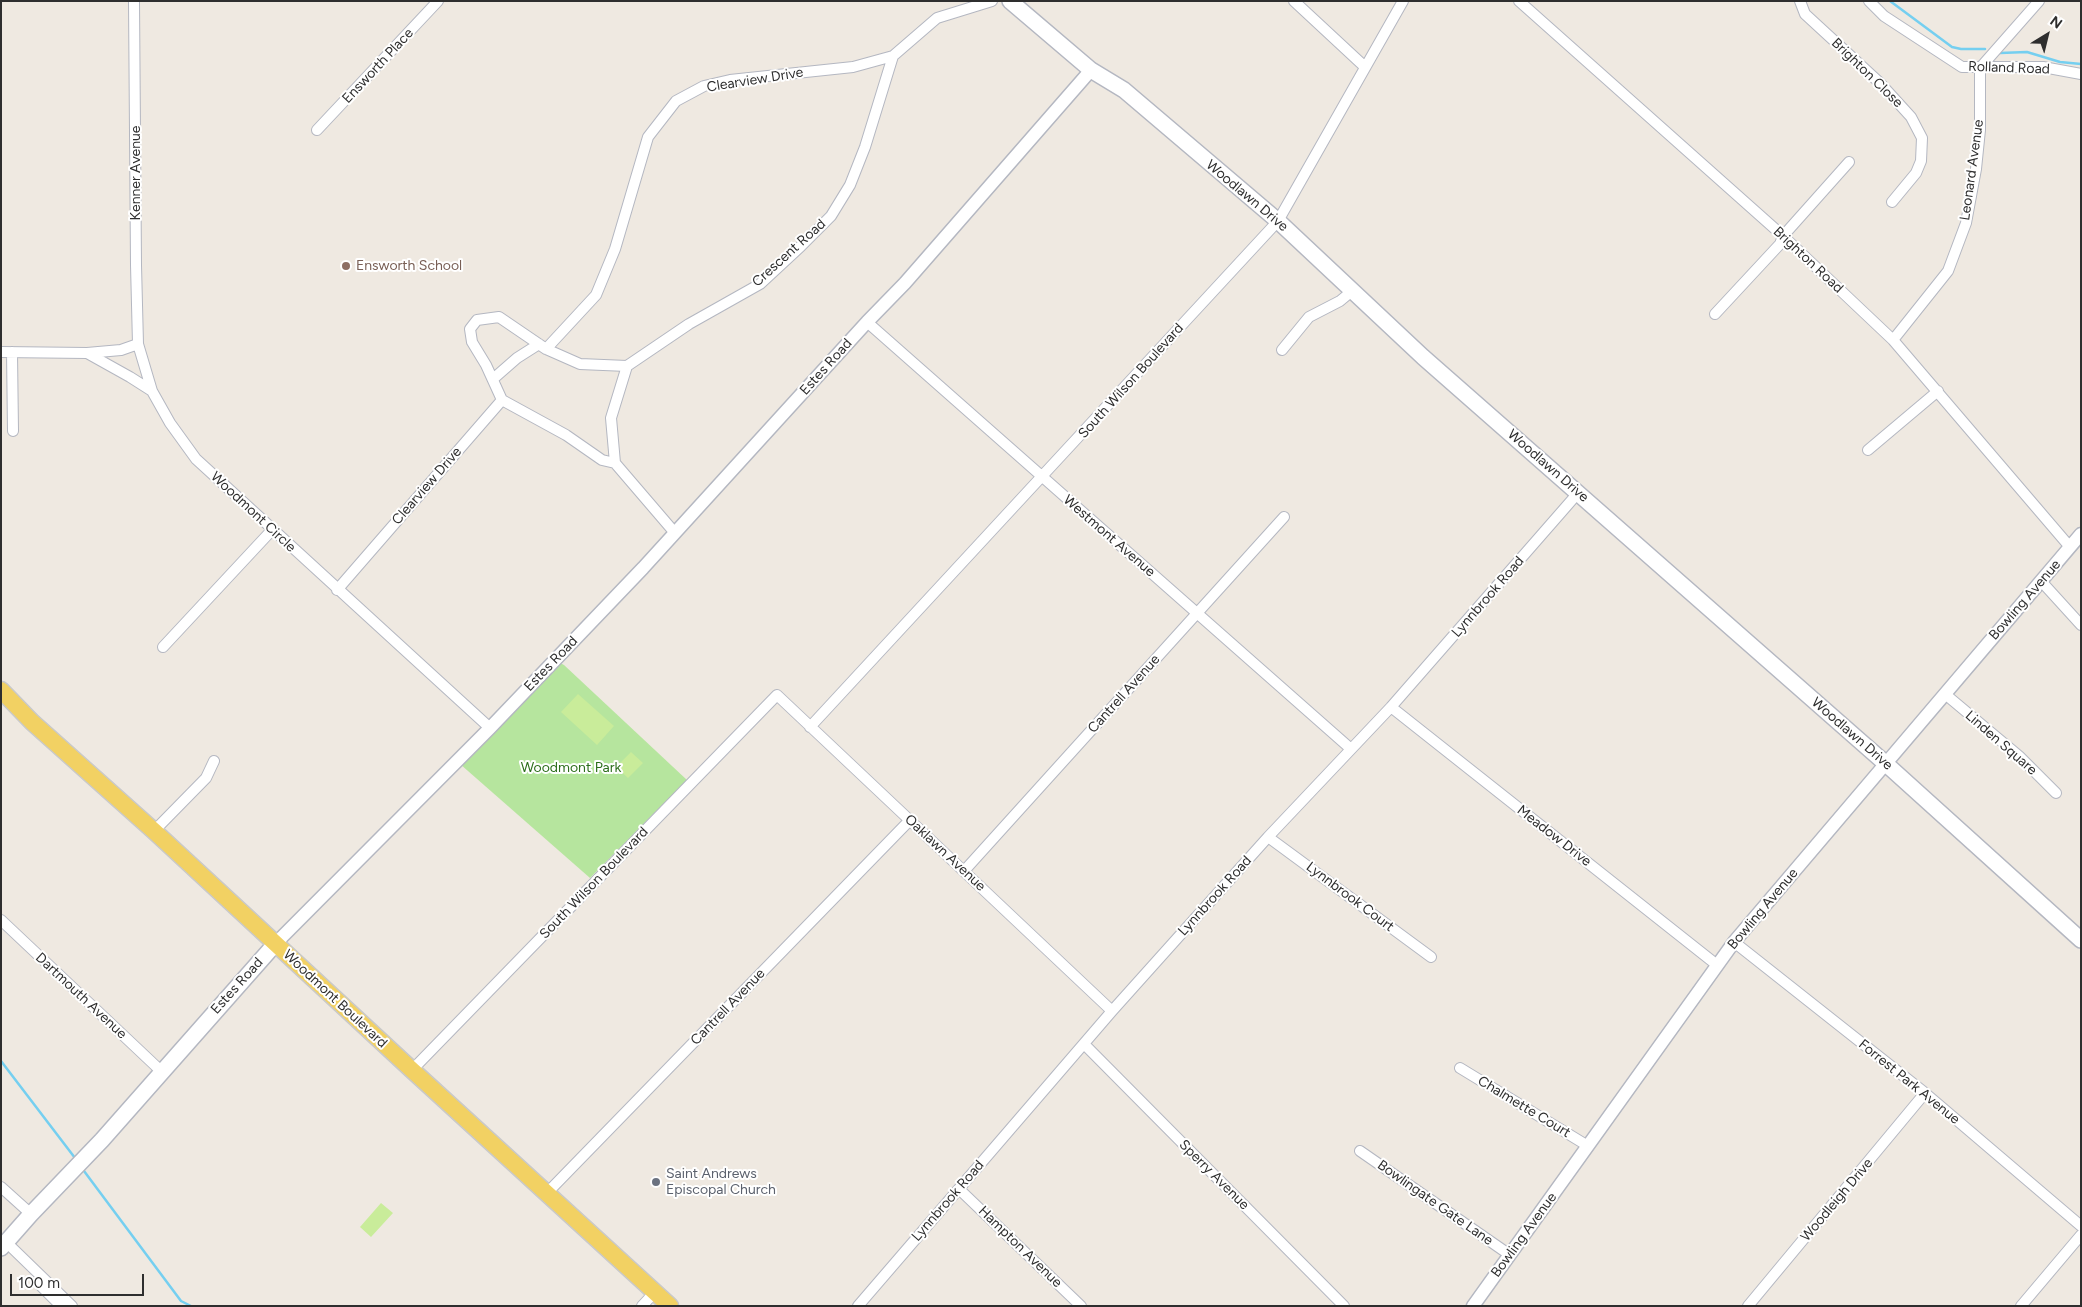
<!DOCTYPE html>
<html>
<head>
<meta charset="utf-8">
<style>
  body { margin:0 }
  #map { position:relative; width:2082px; height:1307px; overflow:hidden; background:#efe9e1; font-family:Figtree,sans-serif }
  canvas { display:block }
  .frame { position:absolute; inset:0; border:2px solid #2e2e2e; pointer-events:none }
  .north { position:absolute; left:2022px; top:10px; width:50px; height:50px; -webkit-text-stroke:4px #fff; paint-order:stroke; rotate:36deg; font-size:14px; font-weight:700; line-height:20px; text-align:center; color:#2e2e2e }
  .north::after { content:''; display:block; margin:auto; width:18px; height:22px; background:#2e2e2e; clip-path:polygon(50% 0,100% 100%,50% 72%,0 100%) }
  .scale { position:absolute; left:10px; top:1274px; width:134px; height:22px; box-sizing:border-box; border:2px solid #2e2e2e; border-top:0; padding-left:6px; font-size:15px; line-height:18px; white-space:nowrap; color:#2e2e2e; -webkit-text-stroke:4px #fff; paint-order:stroke }
</style>
</head>
<body>
<div id="map">
<canvas width="2082" height="1307"></canvas>
<div class="frame"></div>
<div class="north">N</div>
<div class="scale">100 m</div>
</div>
<script>
const c = document.querySelector('canvas').getContext('2d');
c.lineJoin = 'round';
function paint(path, color) {
  c.fillStyle = color;
  c.fill(path, 'evenodd');
}
function stroke(path, color, width, dash) {
  c.strokeStyle = color;
  c.lineWidth = width;
  c.lineCap = dash ? 'butt' : 'round';
  c.setLineDash(dash || []);
  c.stroke(path);
}
function write(font, color, halo, rows, align = 'center') {
  c.font = font + ' Figtree,sans-serif';
  c.lineWidth = 4;
  c.setLineDash([]);
  c.textBaseline = 'middle';
  c.strokeStyle = halo;
  c.fillStyle = color;
  for (const [text, x, y, turn = 0] of rows) {
    c.save();
    c.translate(x, y);
    c.rotate((+turn || 0) * Math.PI / 180);
    c.textAlign = isNaN(turn) ? turn : align;
    if (halo) c.strokeText(text, 0, 0);
    c.fillText(text, 0, 0);
    c.restore();
  }
}
paint(new Path2D(`
  M558 662 564 665 687 780 590 878 460 764Z`), '#b6e59e');
paint(new Path2D(`
  M578 694 614 726 597 745 561 712Z
  M631 752 643 763 628 778 616 767Z
  M381 1203 393 1213 371 1237 360 1227Z`), '#c9ec9a');
stroke(new Path2D(`
  M1890 1 1952 47 1961 49H1985
  M2000 53 2027 52 2060 62 2081 64
  M1 1061 75 1158
  M84 1171 181 1301 191 1306`), '#75cff0', 2.5);
const minor = new Path2D(`
  M134 1 136 265 138 344 152 391
  M1294 1 1365 67
  M1519 1 1783 236 1893 340 2070 547
  M1800 1 1805 14 1881 84 1911 117 1922 138 1921 161 1916 173 1892 202
  M1869 1 1884 16 1962 67H2043L2081 74
  M317 130 438 1
  M1715 314 1780 244 1783 236 1849 162
  M867 322 1351 749
  M1893 340 1948 271 1966 223 1976 169 1980 130V68L2039 1
  M546 349 596 295 615 249 648 137 676 101 704 86 730 80 853 67 893 56 937 18 992 1
  M1282 350 1309 317 1340 301 1352 291
  M1 352 87 353 130 377 152 391 170 423 196 459 490 728
  M12 352 13 431
  M87 353 121 350 138 344
  M493 379 517 358 539 344
  M502 400 486 365 472 342 470 329 477 320 499 317 546 349 580 364 627 366
  M502 400 566 435 602 460 615 463
  M1868 450 1938 391
  M675 533 615 463 611 418 627 366 689 324 760 284 801 246 831 216 850 185 865 147 893 56
  M2041 581 2081 625
  M337 590 502 400
  M163 647 272 530
  M1945 694 2019 756 2056 793
  M1391 707 1717 965
  M810 727 1278 221 1403 1
  M154 831 206 778 214 761
  M1268 837 1431 957
  M964 871 1284 517
  M1 920 161 1071
  M1734 942 1925 1093 2081 1226
  M1084 1044 1344 1306
  M1460 1068 1588 1146
  M412 1070 777 695 1112 1011
  M1360 1151 1510 1255
  M1 1187 31 1214
  M959 1189 1081 1306
  M547 1193 910 820
  M6 1242 72 1306
  M38 1283 61 1306
  M642 1306 655 1292
  M858 1306 1112 1011 1268 837 1391 707 1578 493
  M1748 1306 1925 1093
  M2021 1306 2081 1235`);
const tertiary = new Path2D(`
  M276 943 490 728 643 568 867 322 905 283 1091 70
  M1473 1306 1734 942 2081 534`);
const secondary = new Path2D(`
  M1010 1 1091 70 1124 90 1278 221 1423 357 1885 763 2081 940
  M1 1248 31 1214 102 1140 276 943`);
const primary = new Path2D(`
  M1 690 32 722 154 831 412 1070 670 1306`);
stroke(minor, '#b4b7c1', 12);
stroke(tertiary, '#b4b7c1', 15);
stroke(secondary, '#b4b7c1', 18);
stroke(primary, '#c9c9c9', 19);
stroke(minor, '#fff', 10);
stroke(tertiary, '#fff', 12);
stroke(secondary, '#fff', 15);
stroke(primary, '#f2d163', 16);
for (const [x, y, r, color] of [
  [346,266,5,"#8d6e63"],
  [656,1182,5,"#6b7280"]
]) {
  const dot = new Path2D();
  dot.arc(x, y, r, 0, 2 * Math.PI);
  c.fillStyle = color;
  c.fill(dot);
  stroke(dot, '#fff', 2);
}
write('14px', '#2e2e2e', '#fff', [
  ["Ensworth Place",378,66,-47],
  ["Rolland Road",2009,68,2],
  ["Brighton Close",1867,73,44],
  ["Clearview Drive",755,80,-9],
  ["Leonard Avenue",1972,170,-82],
  ["Kenner Avenue",136,173,-90],
  ["Woodlawn Drive",1247,196,40],
  ["Crescent Road",789,253,-42],
  ["Brighton Road",1808,260,43],
  ["Estes Road",826,367,-48],
  ["South Wilson Boulevard",1131,381,-48],
  ["Woodlawn Drive",1548,466,41],
  ["Clearview Drive",427,486,-49],
  ["Woodmont Circle",253,512,43],
  ["Westmont Avenue",1109,536,41],
  ["Lynnbrook Road",1488,597,-49],
  ["Bowling Avenue",2025,600,-49],
  ["Estes Road",551,664,-46],
  ["Cantrell Avenue",1124,694,-48],
  ["Woodlawn Drive",1852,734,41],
  ["Linden Square",2001,743,41],
  ["Meadow Drive",1554,836,38],
  ["Oaklawn Avenue",945,853,43],
  ["South Wilson Boulevard",594,883,-46],
  ["Lynnbrook Road",1215,896,-48],
  ["Lynnbrook Court",1350,897,37],
  ["Bowling Avenue",1763,909,-50],
  ["Estes Road",237,986,-48],
  ["Dartmouth Avenue",81,996,43],
  ["Woodmont Boulevard",335,999,43],
  ["Cantrell Avenue",728,1007,-46],
  ["Forrest Park Avenue",1909,1082,39],
  ["Chalmette Court",1524,1107,31],
  ["Sperry Avenue",1214,1175,45],
  ["Woodleigh Drive",1837,1200,-50],
  ["Lynnbrook Road",948,1201,-49],
  ["Bowlingate Gate Lane",1435,1203,35],
  ["Bowling Avenue",1524,1235,-54],
  ["Hampton Avenue",1020,1247,44]
]);
write('14px', '#785e54', '#fff', [
  ["Ensworth School",356,266]
], 'left');
write('14px', '#2c6e1b', '#fff', [
  ["Woodmont Park",571,768]
]);
write('14px', '#5b616d', '#fff', [
  ["Saint Andrews",666,1174],
  ["Episcopal Church",666,1190]
], 'left');
</script>
</body>
</html>
